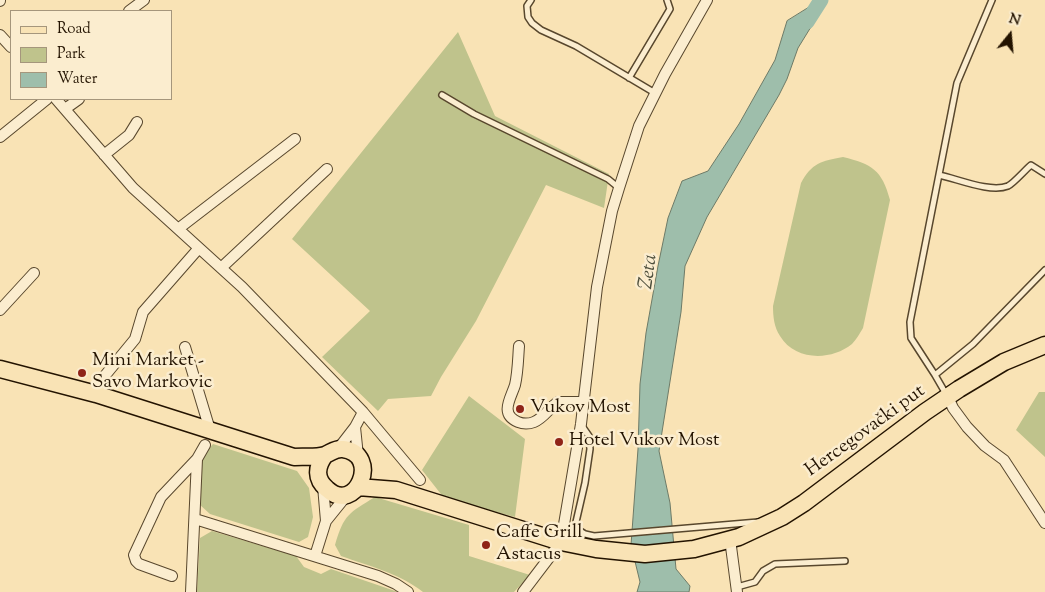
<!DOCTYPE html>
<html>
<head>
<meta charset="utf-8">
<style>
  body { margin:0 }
  #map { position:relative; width:1045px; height:592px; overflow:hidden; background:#f9e3b5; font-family:"Sorts Mill Goudy",serif }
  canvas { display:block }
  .legend { position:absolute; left:10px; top:10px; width:162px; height:90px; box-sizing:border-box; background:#fbedcf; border:1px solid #a5967c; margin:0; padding:6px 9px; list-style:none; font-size:15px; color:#231300 }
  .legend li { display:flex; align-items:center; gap:10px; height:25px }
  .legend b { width:25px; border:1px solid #a5967c }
  .north { position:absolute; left:985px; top:10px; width:50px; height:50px; -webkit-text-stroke:4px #fbedcf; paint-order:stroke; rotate:17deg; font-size:14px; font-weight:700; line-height:20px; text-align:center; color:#231300 }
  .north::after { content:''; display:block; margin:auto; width:18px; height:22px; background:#231300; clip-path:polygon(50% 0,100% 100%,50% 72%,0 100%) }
</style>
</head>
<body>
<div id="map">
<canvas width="1045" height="592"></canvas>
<ul class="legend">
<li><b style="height:6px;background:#f9e3b5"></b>Road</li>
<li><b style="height:14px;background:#bfc38c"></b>Park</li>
<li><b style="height:14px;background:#9ebeab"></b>Water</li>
</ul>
<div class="north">N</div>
</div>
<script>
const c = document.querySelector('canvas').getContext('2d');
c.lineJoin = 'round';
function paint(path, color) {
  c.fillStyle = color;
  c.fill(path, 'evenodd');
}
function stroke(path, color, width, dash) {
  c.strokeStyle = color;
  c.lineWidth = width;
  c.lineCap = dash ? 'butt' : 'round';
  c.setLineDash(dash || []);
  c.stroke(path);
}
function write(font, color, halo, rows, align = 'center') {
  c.font = font + ' "Sorts Mill Goudy",serif';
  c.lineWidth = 5;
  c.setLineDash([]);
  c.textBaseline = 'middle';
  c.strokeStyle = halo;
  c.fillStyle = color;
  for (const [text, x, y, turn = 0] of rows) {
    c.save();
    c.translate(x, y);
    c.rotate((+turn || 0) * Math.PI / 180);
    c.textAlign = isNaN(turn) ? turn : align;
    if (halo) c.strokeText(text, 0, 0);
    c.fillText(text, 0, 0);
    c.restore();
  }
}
paint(new Path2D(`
  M458 32 495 116 609 174 604 208 546 185 476 321 441 377 431 396 388 399 378 411 322 357 370 311 292 239Z
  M843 157C872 164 882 170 890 200L863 328C860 333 856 340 852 344 831 361 795 361 780 336 774 327 773 316 773 306L801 183C812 163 821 161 843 157Z
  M1039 392H1045V457L1016 430Z
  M469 396 525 439 515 517 444 498 422 470Z
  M213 444 297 471 309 488 313 517 308 537 299 542 210 514 199 504 200 458Z
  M375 497 469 525V556L530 575 514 592H423C399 573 369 566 341 556L335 545C344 514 349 513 375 497Z
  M212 531 296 556 304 567 321 574 331 569 398 592H197L200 538Z`), '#bfc38c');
const water = new Path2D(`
  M811 6H817L822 9 798 48 787 79 779 95 707 217 685 266 681 312 659 451 670 503 676 569 690 586 689 592H637L640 582 631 545 638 449 640 384 646 333 658 266 668 218 682 181 708 171 739 124 775 60 787 21Z`);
paint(water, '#9ebeab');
stroke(water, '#6d7a67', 1);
stroke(new Path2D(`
  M807 22 821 0`), '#9ebeab', 15);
const service = new Path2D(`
  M531 0 527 6 528 17 532 23 541 30 576 46 655 93
  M629 78 670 9 667 0
  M442 95 474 114 608 179 619 188
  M939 175C958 179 990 193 1008 186 1014 183 1025 170 1031 165L1045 174
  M935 375 973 344 1045 270
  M946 394 935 375 911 338 910 322 957 83 992 0
  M582 426 589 436 590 449 585 483 576 522 577 529 585 534 594 536 758 522
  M737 587 755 582 763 571 775 564 845 561`);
const minor = new Path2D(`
  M0 1V0
  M129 11 144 0
  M0 35 11 47
  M56 99 133 188 242 287 363 412 355 427 338 449
  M65 109 79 99
  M0 137 47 99
  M104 155 129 135 137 122
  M178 229 295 139
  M221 268 327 169
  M0 310 34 273
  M519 346C518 359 518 372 515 385 511 398 499 414 518 422 523 424 529 424 534 422 544 418 549 408 558 402H582
  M185 347 210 430
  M96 394 98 384 135 339 143 312 199 248
  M948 397 953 408 967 427 985 446 1004 460 1045 523
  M363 412 420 480
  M355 427 358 456
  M323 486 326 521
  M195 519 378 576 396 584 408 592
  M730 539 737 592
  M315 556 326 521 347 495
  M172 576 139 564 136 561 134 555 161 497 197 459
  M191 592 197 459 205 445
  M523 592 561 542 581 424 597 287 612 211 619 188 639 126 665 74 707 0`);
const primary = new Path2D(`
  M0 369 96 394 294 457C303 456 316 458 325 455 331 453 335 448 343 449 382 454 356 516 327 489 315 479 316 467 325 455
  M358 487 396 490 561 542 596 549 645 554 694 549 739 537 782 517 804 503 925 412 959 389 1004 362 1045 345`);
stroke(service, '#58472d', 8);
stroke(minor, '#58472d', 12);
stroke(primary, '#231300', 19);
stroke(service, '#fbedcf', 5);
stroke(minor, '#fbedcf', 10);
stroke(primary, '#f9e3b5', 16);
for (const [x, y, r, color] of [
  [82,373,5,"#8f2418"],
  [520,409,5,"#8f2418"],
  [559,442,5,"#8f2418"],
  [486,545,5,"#8f2418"]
]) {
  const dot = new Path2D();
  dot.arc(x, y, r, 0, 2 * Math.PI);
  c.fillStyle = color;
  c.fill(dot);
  stroke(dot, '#fbedcf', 2);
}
write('19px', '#231300', '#fbedcf', [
  ["Mini Market -",92,362],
  ["Savo Markovic",92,384],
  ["Vukov Most",530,409],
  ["Hotel Vukov Most",569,442],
  ["Caffe Grill",496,534],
  ["Astacus",496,556]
], 'left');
write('19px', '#231300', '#fbedcf', [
  ["Hercegovački put",866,432,-36]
]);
write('italic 20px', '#4e4f3c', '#fbedcf', [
  ["Zeta",650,272,-82]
]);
</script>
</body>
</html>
